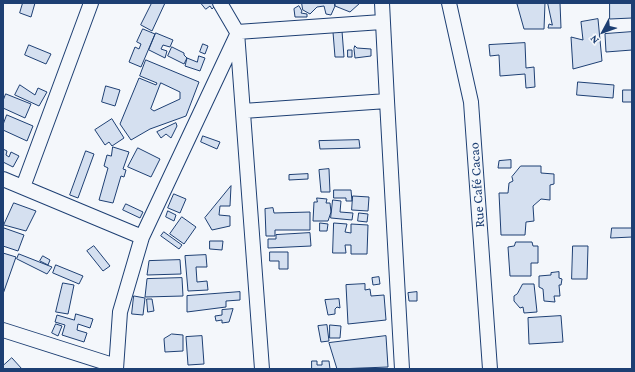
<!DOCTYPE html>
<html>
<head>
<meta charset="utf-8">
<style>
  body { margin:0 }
  #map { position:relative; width:635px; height:372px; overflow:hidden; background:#f4f7fb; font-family:"Crimson Pro",serif }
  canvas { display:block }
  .frame { position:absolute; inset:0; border:4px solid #1d3f73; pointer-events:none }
  .north { position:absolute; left:583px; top:12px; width:40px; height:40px; -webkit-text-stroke:3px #f4f7fb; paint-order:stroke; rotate:229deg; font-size:11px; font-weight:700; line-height:16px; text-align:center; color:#1d3f73 }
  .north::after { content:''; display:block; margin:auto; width:14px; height:18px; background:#1d3f73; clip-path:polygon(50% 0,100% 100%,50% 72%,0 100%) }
</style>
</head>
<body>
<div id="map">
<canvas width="635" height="372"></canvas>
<div class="frame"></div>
<div class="north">N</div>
</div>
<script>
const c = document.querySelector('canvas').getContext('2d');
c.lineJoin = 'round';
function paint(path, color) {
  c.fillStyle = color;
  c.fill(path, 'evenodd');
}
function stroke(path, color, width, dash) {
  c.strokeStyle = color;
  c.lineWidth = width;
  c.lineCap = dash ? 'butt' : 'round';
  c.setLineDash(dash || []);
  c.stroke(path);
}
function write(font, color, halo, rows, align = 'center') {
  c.font = font + ' "Crimson Pro",serif';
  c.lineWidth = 3;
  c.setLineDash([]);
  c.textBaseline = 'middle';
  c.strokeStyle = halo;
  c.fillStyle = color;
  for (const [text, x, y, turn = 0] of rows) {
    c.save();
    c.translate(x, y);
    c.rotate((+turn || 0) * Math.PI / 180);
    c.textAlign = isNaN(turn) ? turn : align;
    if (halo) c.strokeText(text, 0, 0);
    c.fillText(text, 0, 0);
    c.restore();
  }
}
const building = new Path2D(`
  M23 3H35L31 17 20 13Z
  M152 3H165L152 31 141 25Z
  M201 3H216L217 4 212 9 210 6 206 9Z
  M302 3H335V6L331 15 326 14 324 6 317 7 310 14 303 10Z
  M335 3H360L350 12 335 6Z
  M545 3 544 29H524L517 4Z
  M548 3H560L561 28H548L549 24 552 25Z
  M610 3H632V18L610 19Z
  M299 6 302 11 301 13 307 14V17H295L294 9Z
  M598 19 602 61 573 69 571 37 583 40 581 22Z
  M143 29 155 34 141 67 129 62 135 47 139 49 141 44 137 42Z
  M342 31 344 57H335L333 32Z
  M632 32V50L606 52 605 34Z
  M156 33 173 40 170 47 163 45 161 49 167 51 165 58 149 50Z
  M525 43 526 68 534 67 535 87 526 88 525 74 500 76 499 55 490 56 489 45Z
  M203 44 208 46 205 54 200 52Z
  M29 45 51 54 46 64 25 55Z
  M355 46 357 48 371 49V56L355 58 354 49Z
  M172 47 184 53V55L187 58 184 64 168 56Z
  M348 50H352V57H348Z
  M199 56 205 58 200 71 185 66 187 58 197 62Z
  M146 60 199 82 186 116 150 129 131 140 120 124 139 78 156 85 157 83 140 76ZM161 83 180 92V99L154 111 151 109Z
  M578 82 614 85 613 98 577 95Z
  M20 85 35 95 38 88 47 92 39 106 15 95Z
  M106 86 120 90 115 106 102 102Z
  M623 90H632V102H623Z
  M6 94 31 104 25 118 3 108V101Z
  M7 115 33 126 27 141 3 130V125Z
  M112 119 124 138 112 146 109 142 105 145 95 130Z
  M176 123 177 126 171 138 166 134 161 138 157 132Z
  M203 136 220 142 217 149 201 142Z
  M359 140 360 148 320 149 319 141Z
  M113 147 129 152 123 169 126 170 124 177 121 176 113 203 99 200 108 168 104 166 107 155 111 156Z
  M138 148 160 159 151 177 128 167Z
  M3 149 7 151 6 155 9 157 11 152 19 156 13 167 3 162Z
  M86 151 94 154 78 198 70 195Z
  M511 160V168H498L499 161Z
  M521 166H541V173L554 174V184L550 185V200L541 199 533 206 534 221 526 222 525 235H501L499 193H508L509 183 513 181 512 177Z
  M329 169 330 192H321L319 170Z
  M308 174V179L289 180V175Z
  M231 186 230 206H220L219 215 230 216V226L212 230 205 218Z
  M334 190H351L352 201H346V198H334Z
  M174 194 186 199 180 213 168 208Z
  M353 196 369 197 368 211 352 210Z
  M317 198 327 199 326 203H330L331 212 328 221H313L314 202H317Z
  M333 200 341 201 340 212 353 213 352 220 331 218Z
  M14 203 36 211 26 231 4 225Z
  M126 204 143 212 140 218 123 210Z
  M273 208 274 213 310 212V230H275V236H266L265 209Z
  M168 211 176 215 174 221 166 217Z
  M359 213 368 214 367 222 358 221Z
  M182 217 196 227 184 244 170 234Z
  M320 223 328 224 327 231H320Z
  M334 223 347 224 345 232 351 233V224L368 225 367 254H351V245H345L346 253H333Z
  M4 228 24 235 18 251 3 246Z
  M612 228H632V237L611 238Z
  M164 232 182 245 179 249 161 236Z
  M310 233 311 246 268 248V239H276V235Z
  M210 241H223L222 250 210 249Z
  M516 242H532L533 246H538V263H531V276H510L508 247 514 246Z
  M94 246 110 266 103 271 87 251Z
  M573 246H588L587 279H572Z
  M270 252H288V269H279V261H270Z
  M3 253 16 257 3 294Z
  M19 254 52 267 47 274 17 259Z
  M206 255 207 267H196L197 282 207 281 208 290 188 291 185 256Z
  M43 256 50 260 48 265 40 261Z
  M180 260 181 274 147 275 149 261Z
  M56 265 83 276 79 284 53 273Z
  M559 272V278L562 279 561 285H559L560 296H554L555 302 544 301 543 289 539 287V276L551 275V273Z
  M379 277 380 284 373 285 372 278Z
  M182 278 183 296 145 297 147 279Z
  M63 283 74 285 68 314 56 312Z
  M365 284V290L370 289 371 296 384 295 386 320 348 324 346 285Z
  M523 284H534L537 312 524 313 523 307 520 308 514 301V296L517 294Z
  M240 292V300L226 301V307L187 312V296Z
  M417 292V301H409L408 293Z
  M134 296 145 298 143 315 132 314Z
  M147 299H152L154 311 148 312Z
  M339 299 340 308 337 307 335 309V314L328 315 325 300Z
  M233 309 229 322 222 323V320L216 321 215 316 222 315V310Z
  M76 314 93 319 90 328 78 324 77 330 87 333 84 342 62 335 65 325 55 322 57 315 74 320Z
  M561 316 563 342 529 344 528 318Z
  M56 324 62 326 58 336 52 333Z
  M327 325 329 341 321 342 318 326Z
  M330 325 341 326 340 338H330Z
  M172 334 183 335V351L165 352 164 339Z
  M202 336 204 364 188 365 186 337Z
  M386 336 388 367 337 369 329 343Z
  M12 358 22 369H3V366Z
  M312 361H317V365H322V361H329L330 369H312Z`);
paint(building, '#d5e0f0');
stroke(building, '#1d3f73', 1);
const minor = new Path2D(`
  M220 3 237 32 262 369
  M382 3 387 101
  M449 3 471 102 490 369
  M237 32 382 22
  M243 111 387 101 402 369
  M3 179 142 237
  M23 187 91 3
  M3 330 116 366
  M116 369 120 312 142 237 236 37`);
stroke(minor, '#1d3f73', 16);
stroke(minor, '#f4f7fb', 14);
write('14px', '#1d3f73', '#f4f7fb', [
  ["Rue Café Cacao",477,185,-94]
]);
</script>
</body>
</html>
